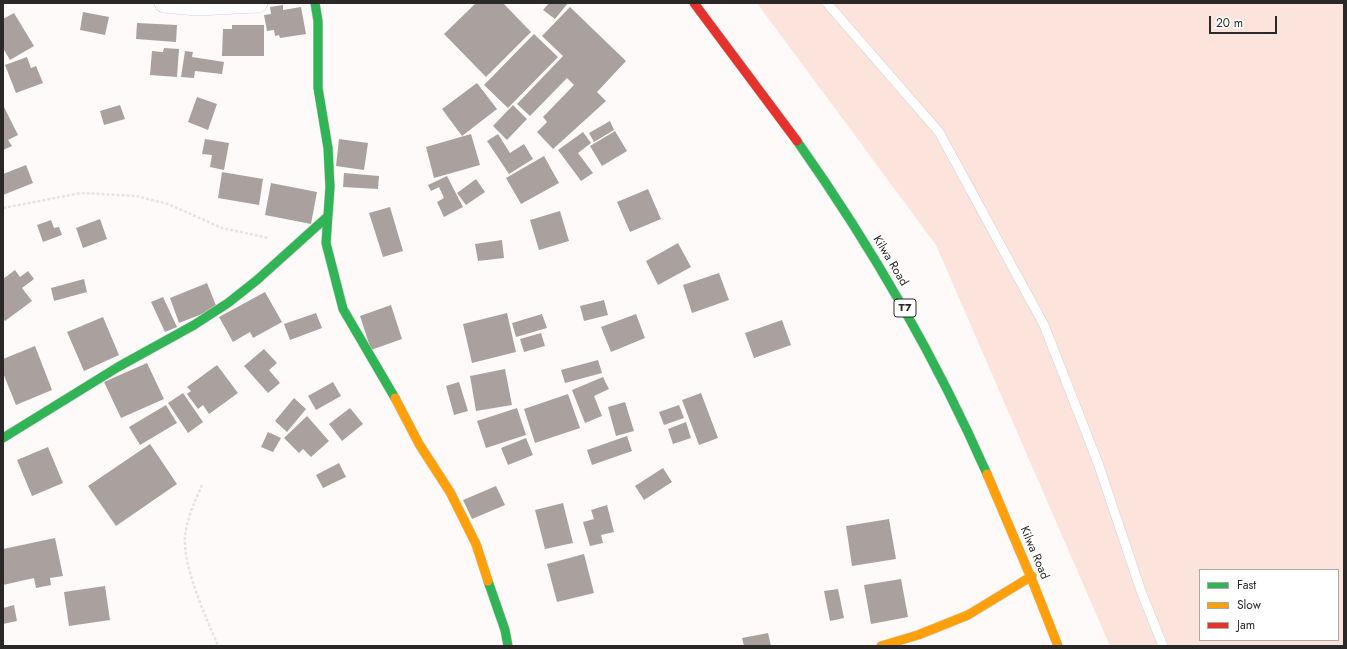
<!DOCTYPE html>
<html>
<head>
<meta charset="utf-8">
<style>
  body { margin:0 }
  #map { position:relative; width:1347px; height:649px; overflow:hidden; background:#fdfaf9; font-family:Jost,sans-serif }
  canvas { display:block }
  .frame { position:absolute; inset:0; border:4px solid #2b2928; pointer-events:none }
  .legend { position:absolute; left:1199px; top:569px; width:140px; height:72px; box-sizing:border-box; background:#fff; border:1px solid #aaa9a9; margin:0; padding:5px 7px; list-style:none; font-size:12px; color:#2b2928 }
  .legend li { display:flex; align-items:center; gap:8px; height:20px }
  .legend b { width:20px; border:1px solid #aaa9a9 }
  .scale { position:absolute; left:1209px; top:16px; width:68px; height:18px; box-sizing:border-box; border:2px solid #2b2928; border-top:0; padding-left:5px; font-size:12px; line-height:14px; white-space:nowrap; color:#2b2928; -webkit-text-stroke:3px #fff; paint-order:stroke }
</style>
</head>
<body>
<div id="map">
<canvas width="1347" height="649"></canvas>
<div class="frame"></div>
<ul class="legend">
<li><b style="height:5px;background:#30b455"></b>Fast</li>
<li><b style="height:5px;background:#ff9f0a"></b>Slow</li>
<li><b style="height:5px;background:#e5322d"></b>Jam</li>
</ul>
<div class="scale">20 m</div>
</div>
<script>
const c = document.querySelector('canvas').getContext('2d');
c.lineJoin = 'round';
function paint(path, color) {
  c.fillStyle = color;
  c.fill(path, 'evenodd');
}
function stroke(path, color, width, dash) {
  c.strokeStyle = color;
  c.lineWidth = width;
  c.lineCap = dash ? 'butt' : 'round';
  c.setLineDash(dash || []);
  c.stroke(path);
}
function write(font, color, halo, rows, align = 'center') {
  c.font = font + ' Jost,sans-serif';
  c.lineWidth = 4;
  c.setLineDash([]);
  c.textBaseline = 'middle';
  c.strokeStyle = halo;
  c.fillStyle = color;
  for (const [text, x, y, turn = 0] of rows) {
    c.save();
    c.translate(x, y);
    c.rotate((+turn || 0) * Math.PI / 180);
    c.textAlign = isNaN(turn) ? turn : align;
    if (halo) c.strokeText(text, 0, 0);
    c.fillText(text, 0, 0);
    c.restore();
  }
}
paint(new Path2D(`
  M757 3H1344V646H1110L936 245ZM1200 570H1338V640H1200Z`), '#fce3db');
paint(new Path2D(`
  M476 3H503L531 32 486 77 444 34Z
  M549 3H568L555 19 543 10Z
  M283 5V10L301 7 306 34 280 38 279 35 275 36 274 30 267 31 264 15 271 14 270 7Z
  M570 7 626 61 597 92 606 101 553 149 537 132 547 122 543 117 574 85 567 78 530 116 517 104 563 56 542 36Z
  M83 12 109 17 105 35 80 30Z
  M14 13 34 46 10 60 3 48V19Z
  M137 23 177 25 176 42 136 39Z
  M232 25H264V56H222L223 29H232Z
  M534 34 558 57 508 108 484 85Z
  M164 48 179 49 177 77 150 75 152 51 163 52Z
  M185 51 193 52 192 57 224 62 222 74 195 71 194 78 181 77Z
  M27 57 31 68 36 66 43 83 16 93 5 65Z
  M477 83 497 109 462 136 442 109Z
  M197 97 217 104 208 130 188 122Z
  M3 105 18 135 8 140 12 146 3 150Z
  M120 105 125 119 104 125 100 111Z
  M513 105 527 119 507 140 493 126Z
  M610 121 614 130 594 142 589 133Z
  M615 131 627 151 602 166 590 146Z
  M583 132 591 143 578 153 593 173 581 181 558 150Z
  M471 134 480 165 434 178 426 147Z
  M498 134 510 153 524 144 533 159 509 174 487 141Z
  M205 139 229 143 224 170 210 167 212 155 202 154Z
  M339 139 368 143 364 170 336 166Z
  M544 156 559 183 521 204 506 178Z
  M26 165 33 183 3 195V174Z
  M222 172 263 179 259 205 218 198Z
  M344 173 379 176 378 189 343 187Z
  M447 176 463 207 444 217 437 202 444 198 439 187 431 191 428 185Z
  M476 179 485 192 466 205 457 193Z
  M271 183 317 192 311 224 265 215Z
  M648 189 661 219 630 232 617 202Z
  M390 207 403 251 383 257 369 213Z
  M560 211 569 241 539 250 530 220Z
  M100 219 107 239 83 248 76 228Z
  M51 220 54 228 59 227 62 235 43 242 37 225Z
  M502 240 504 258 478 261 475 244Z
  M678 243 691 267 658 285 646 261Z
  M15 270 20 277 28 271 34 279 22 288 32 301 5 321 3 318V279Z
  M719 273 729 300 692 313 683 285Z
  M84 279 87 292 54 301 51 288Z
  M207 283 217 308 179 323 170 298Z
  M265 292 282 322 253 338 250 332 233 342 219 317Z
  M163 297 177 327 165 332 151 302Z
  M604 300 608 315 584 321 580 306Z
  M391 305 402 339 371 350 360 316Z
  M316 313 322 328 290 340 284 324Z
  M507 313 516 352 472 363 463 324Z
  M542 314 547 328 516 337 512 323Z
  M636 314 645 338 611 352 601 327Z
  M103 317 119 355 84 371 67 332Z
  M782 320 791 345 754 358 745 333Z
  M541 333 545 346 524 352 520 339Z
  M35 346 52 390 16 405 3 373V359Z
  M264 349 277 363 269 370 280 383 268 393 244 366Z
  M598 360 602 373 565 383 561 370Z
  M147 363 164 399 121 418 104 382Z
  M217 365 238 393 209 414 203 405 198 409 187 394 191 391 187 387Z
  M505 369 512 405 476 411 470 376Z
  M603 377 609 389 594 396 602 416 585 423 572 390Z
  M333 382 341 396 316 410 308 396Z
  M459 382 468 411 454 415 446 386Z
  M183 393 203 422 188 433 168 403Z
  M701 393 718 438 699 445 682 400Z
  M568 394 580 428 535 443 524 409Z
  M294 398 306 409 287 432 275 421Z
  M625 402 634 431 616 436 608 407Z
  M166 405 177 423 140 445 129 427Z
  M679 405 684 418 664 425 659 412Z
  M350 408 363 424 342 441 329 424Z
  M517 408 526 435 486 448 477 421Z
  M307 416 329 441 311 457 303 449 299 453 284 438Z
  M686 422 691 438 673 444 668 429Z
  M268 432 281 438 273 452 261 447Z
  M627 436 632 451 592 465 587 450Z
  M526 438 533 455 508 465 501 448Z
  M150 444 177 484 116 526 88 486Z
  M48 447 63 483 32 496 17 460Z
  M339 463 346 477 323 488 316 475Z
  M663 468 672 482 644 500 635 486Z
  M496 486 505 505 472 519 463 500Z
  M563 503 573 543 545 549 535 510Z
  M607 505 614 532 601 535 603 543 590 546 583 522 594 519 591 510Z
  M889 519 896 559 852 566 846 526Z
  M55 538 63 576 50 578 51 585 36 588 34 578 3 585V549Z
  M584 554 594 593 557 602 547 564Z
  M901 579 908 617 871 624 864 585Z
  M105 586 110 620 69 626 64 592Z
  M838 589 844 618 830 621 824 591Z
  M14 605 17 621 3 624V608Z
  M768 633 771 646H744L742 638Z`), '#aaa19f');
const lane = new Path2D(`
  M827 3 939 132 1044 325 1098 463 1141 591 1163 646`);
const street = new Path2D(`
  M164 3 197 6 258 3`);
const fast = new Path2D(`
  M315 3 318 21V88L328 148 330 187 326 243 343 309 395 398
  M797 141C871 246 935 356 987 474
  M3 438 118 367 194 325 228 303 257 280 327 217
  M488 581 505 630 508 646`);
const slow = new Path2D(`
  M395 398 419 444 450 492 476 544 488 581
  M987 474 1032 580 1058 646
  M881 646 918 635 968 615 1032 576`);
const jam = new Path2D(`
  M694 3 797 141`);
stroke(lane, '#d3d0d0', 10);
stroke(street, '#d3d0d0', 20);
stroke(fast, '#d3d0d0', 10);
stroke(slow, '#d3d0d0', 10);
stroke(jam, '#d3d0d0', 10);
stroke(new Path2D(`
  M3 208 81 193 136 196 168 204 222 228 269 238
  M202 485C195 501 186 520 185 537 183 568 206 617 218 646`), '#e4e4e4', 2.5, [3, 2]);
stroke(lane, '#fffefe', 9);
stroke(street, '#fffefe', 19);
stroke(fast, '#30b455', 9);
stroke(slow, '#ff9f0a', 9);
stroke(jam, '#e5322d', 9);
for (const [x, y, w] of [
  [905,308,22]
]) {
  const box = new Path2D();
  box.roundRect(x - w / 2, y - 9, w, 18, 3);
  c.fillStyle = '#fff';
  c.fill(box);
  stroke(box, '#2b2928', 1);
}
write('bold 11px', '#2b2928', null, [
  ["T7",905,308]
]);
write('12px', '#2b2928', '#fff', [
  ["Kilwa Road",890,261,59],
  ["Kilwa Road",1034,553,67]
]);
</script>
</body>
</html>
